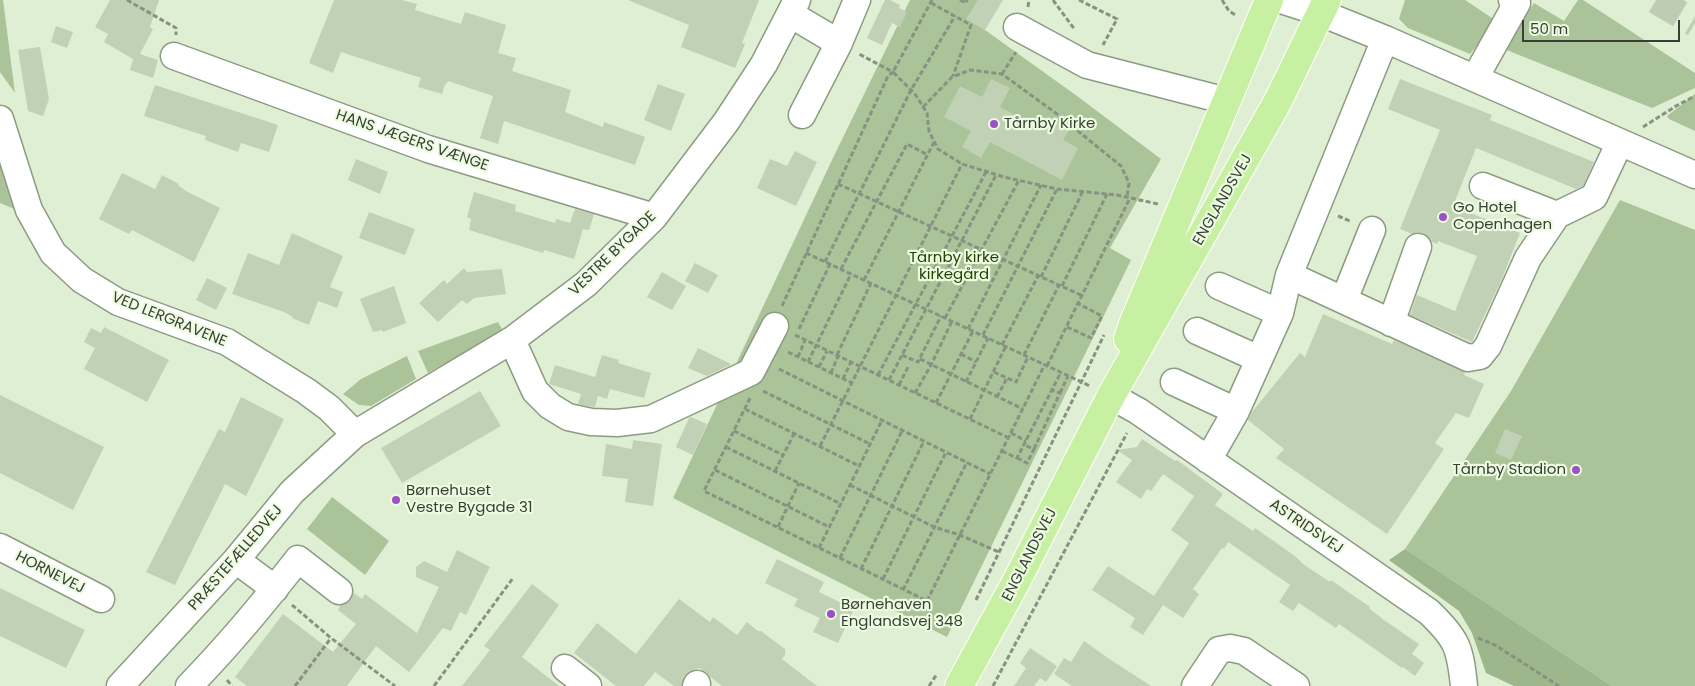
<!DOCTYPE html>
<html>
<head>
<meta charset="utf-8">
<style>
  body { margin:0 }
  #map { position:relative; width:1695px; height:686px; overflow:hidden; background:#dfefd4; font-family:Poppins,sans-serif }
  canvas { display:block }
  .scale { position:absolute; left:1522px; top:20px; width:158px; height:22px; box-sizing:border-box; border:2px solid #393f35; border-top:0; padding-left:6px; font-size:15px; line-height:18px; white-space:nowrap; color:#393f35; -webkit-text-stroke:4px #ecfce1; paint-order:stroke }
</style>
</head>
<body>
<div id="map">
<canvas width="1695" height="686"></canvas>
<div class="scale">50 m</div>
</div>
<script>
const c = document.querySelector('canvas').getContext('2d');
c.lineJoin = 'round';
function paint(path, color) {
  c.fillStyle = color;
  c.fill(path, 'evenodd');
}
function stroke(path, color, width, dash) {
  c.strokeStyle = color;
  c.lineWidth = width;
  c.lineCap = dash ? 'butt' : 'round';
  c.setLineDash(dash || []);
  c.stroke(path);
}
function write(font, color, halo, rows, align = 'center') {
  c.font = font + ' Poppins,sans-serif';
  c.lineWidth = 4.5;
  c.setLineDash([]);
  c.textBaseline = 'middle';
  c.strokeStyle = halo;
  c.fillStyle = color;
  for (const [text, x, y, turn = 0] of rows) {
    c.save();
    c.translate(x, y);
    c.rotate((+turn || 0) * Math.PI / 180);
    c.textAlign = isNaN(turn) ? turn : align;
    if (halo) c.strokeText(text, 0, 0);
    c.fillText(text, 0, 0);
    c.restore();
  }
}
paint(new Path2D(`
  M0 0H3L15 93 0 72Z
  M910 0H978L967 19 985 30 1077 96 1161 159 1110 248 1131 260 947 637 673 498 832 160Z
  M1405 0H1465L1492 18 1486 34 1470 54 1408 28 1399 19Z
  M1578 0H1583L1695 73V88L1652 108 1504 49 1534 3 1564 21Z
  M1695 94V131L1669 119 1667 116Z
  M0 164 17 210 0 203Z
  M1620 200 1695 230V686H1612L1405 549 1511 391Z
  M498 322 503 331 428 373 418 351Z
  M407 356 416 379 371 406 359 405 343 394 361 379Z
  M332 497 389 541 365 575 307 529Z`), '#aac399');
paint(new Path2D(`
  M1405 549 1612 686H1514L1486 673 1472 633 1459 611 1389 560Z`), '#9db68b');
paint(new Path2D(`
  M110 0H159L150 27 153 29 140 54 158 60 153 78 130 70 133 59 104 42 108 34 95 27Z
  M334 0H402L417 4 415 10 461 24 465 12 506 25 498 53 516 58 512 71 571 90 565 112 603 127 604 122 645 137 635 165 504 121 498 144 480 138 493 96 448 81 446 85 445 84 442 94 418 87 421 78 341 52 333 73 309 63Z
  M628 0H759L742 43 745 44 735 68 681 47 689 25Z
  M885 0H890L900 5 899 8 907 12 900 27 892 23 882 45 867 38Z
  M978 0H1003L985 30 966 19Z
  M56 26 73 32 67 48 51 42Z
  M40 47 49 99 43 116 28 111 18 50Z
  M991 79 1010 88 1000 107 1044 130 1051 118 1069 130 1063 140 1078 148 1062 180 990 142 981 158 962 147 971 131 944 117 960 86 982 97Z
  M1400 79 1492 115 1490 120 1594 162 1583 186 1576 189 1476 148 1453 206 1520 233 1501 281 1472 342 1410 315 1417 295 1455 311 1477 256 1438 241 1437 244 1432 242 1429 237 1423 233 1416 232 1412 234 1400 229 1440 130 1388 109Z
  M658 84 685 94 671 131 644 120Z
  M155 85 278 125 269 152 241 143 238 152 205 140 206 136 144 116Z
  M795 151 817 162 796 206 757 188 770 159 787 166Z
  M356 159 388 172 380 194 348 180Z
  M122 173 155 189 162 175 179 184 178 185 186 191 220 208 194 262 132 230 129 234 99 219Z
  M474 192 516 205 515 211 555 223 556 219 570 223 575 209 594 214 589 230 583 229 574 259 544 250 543 253 469 230 471 219 467 217Z
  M369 212 415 229 405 255 359 238Z
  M292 233 343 256 330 287 343 292 337 308 318 301 309 325 292 318 293 317 284 312 232 294 248 253 279 265Z
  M695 263 718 275 708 293 685 281Z
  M464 268 467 272 502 269 506 294 474 298 467 304 462 300 438 322 419 303 444 280 447 284Z
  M662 272 686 286 672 310 647 297Z
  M207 278 227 288 216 310 196 300Z
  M394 286 406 323 383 332 382 330 373 332 360 299Z
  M1323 314 1392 344 1394 340 1465 372 1464 375 1484 384 1469 418 1456 413 1435 443 1444 449 1387 534 1276 458 1284 449 1248 420 1252 412 1300 353 1305 357Z
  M104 327 169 360 147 402 84 369 95 348 84 342 91 328 101 333Z
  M698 348 731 364 730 365 707 376 688 368Z
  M602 355 619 360 618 363 651 373 644 398 610 389 607 399 598 396 595 407H593L578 404 581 394 549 384 555 365 595 377Z
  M480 391 501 426 402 483 381 448Z
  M0 395 104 447 73 510 0 473Z
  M241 397 284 419 246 496 225 484 175 585 146 572 219 429 225 432Z
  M691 417 707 424 693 455 676 447 689 418Z
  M1505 429 1522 436 1511 460 1495 453Z
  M1142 439 1175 461 1177 460 1223 494 1215 505 1253 531 1255 528 1295 556 1303 564 1330 582 1331 580 1370 607 1369 608 1384 620 1419 644 1412 654 1424 663 1415 676 1403 667 1402 668 1339 624 1336 628 1299 603 1293 611 1279 602 1290 585 1228 542 1224 549 1222 548 1193 589 1199 594 1183 618 1163 605 1143 635 1130 627 1135 618 1092 590 1108 566 1154 596 1189 543 1171 530 1194 496 1163 474 1151 491 1147 489 1141 499 1116 482 1132 460 1117 450 1137 447Z
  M633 440 662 444 653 506 625 502 628 479 602 476 606 444 632 449Z
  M457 550 490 567 466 615 460 612 451 631 443 628 409 672 376 646 347 686H247L235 677 283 614 333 652 356 624 338 610 341 605 350 601 354 593 362 599 365 594 417 633 439 587 416 577V567L424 561 447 572Z
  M777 559 824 582 819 592 854 609 838 643 813 632 820 618 794 606 798 599 765 583Z
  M532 584 559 605 522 657 559 686H462L490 650 484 646Z
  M0 588 85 630 66 668 0 636Z
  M679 599 710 622 713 617 737 635 747 622 758 631H761L785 649V655L782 659 817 686H722L699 668 688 672 684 677 681 686H674L655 672 644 686H616L574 653 597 623 636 654Z
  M1084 641 1108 658 1151 686H1072L1054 674 1064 658 1071 662Z
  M1030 648 1057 666 1046 682 1040 678 1034 686H1014L1026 668 1020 663Z`), '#c1d1b6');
stroke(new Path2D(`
  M1656 0 1695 23`), '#beccb4', 28, [28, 14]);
const minor = new Path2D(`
  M1281 0 1321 13 1385 39 1695 175
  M790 14 839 43
  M1017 27 1087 65 1227 101
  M174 56 428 149 654 217
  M1475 78 1517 3 1512 0
  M802 115 839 43 857 0
  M0 119 29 210 53 253 82 280 118 302 227 342 306 391 329 408 355 434
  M1483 186 1557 215
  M1289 275 1468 358 1480 356 1488 346 1528 258 1557 215 1594 197 1620 142
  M1219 286 1280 313
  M1344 300 1372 230
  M1391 323 1418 247
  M1197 331 1259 359
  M512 340 535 391 550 406 568 417 591 422 617 423 651 419 751 372 775 326
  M1174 382 1236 411
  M1111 396 1138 411 1429 612C1457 639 1460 647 1464 686
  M1208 460 1236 411 1280 313 1289 275 1385 39
  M0 547 101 599
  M236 560 275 589
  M565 668 588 686
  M120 686 236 560 292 492 355 434 512 340 586 284 654 217 726 122 764 64 797 0
  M189 686C228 646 264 603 298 559L339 591
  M696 686 697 684
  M1195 686 1219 650 1230 648 1244 651 1296 686`);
const major = new Path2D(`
  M1128 339 1133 324 1269 0
  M959 686 1016 582 1111 396 1278 101 1327 0`);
stroke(minor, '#8c9b82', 29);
stroke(major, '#fff', 30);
stroke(new Path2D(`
  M127 0 176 28V35
  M932 0 893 72 915 94 927 113 929 131 938 149 962 164 1004 177 1057 189 1117 195 1158 204
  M960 0 966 3 967 0
  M1053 0 1075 30
  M1079 0 1117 19 1103 45
  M1222 0 1229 11 1237 16
  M931 3 971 25 953 76
  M1028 7 1029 0
  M1002 74 1016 52
  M923 107 952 77 970 70 1002 74 1057 114 1121 166 1129 183 1127 197
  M1643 127 1676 106 1695 96
  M838 184 1083 296
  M1338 216 1350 221
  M806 253 1090 386
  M825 262 911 90 955 16
  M841 269 907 144 928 155
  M1041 277 1082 193
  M864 280 934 142
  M1062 286 1107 194
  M782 306 888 76 893 72 859 54
  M945 318 1019 180
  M1067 327 1091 338 1102 316 1079 304
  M799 329 830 264
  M968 329 1041 185
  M795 335 1009 438
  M983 335 1057 189
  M1002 345 1038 276
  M788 352 852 383
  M961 354 976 362
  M837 355 871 283
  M902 355 918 362 941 316
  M1024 355 1059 285
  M798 357 805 340
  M920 359 1023 409
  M808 362 851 274
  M1047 366 1130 198
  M819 367 827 351
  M779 369 990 474
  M994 372 1016 382 1028 357
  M831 373 838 356
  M878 375 986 172
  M843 379 851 362
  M889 380 996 175
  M966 382 988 338
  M899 385 909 365
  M763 391 870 444
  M915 393 931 365 952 321
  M1060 393 1068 376
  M997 397 1007 378
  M750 398 704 491 927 601 1045 364
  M936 403 973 331
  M745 409 859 466
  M970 419 1006 346
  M734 431 783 455
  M1011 433 1026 441
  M820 446 962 164
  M726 447 841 504
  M1034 449 1060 393 1052 390
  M1002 451 1017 458 1061 372
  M1017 458 1027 463 1034 449 1024 445
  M715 470 829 527
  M775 471 794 434
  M850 485 934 527 960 535 999 552
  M778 527 799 483
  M819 548 882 420
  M840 558 902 431
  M861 569 924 441
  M883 579 946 452
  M903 590 967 462
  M976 600 1104 335
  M292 605 331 638 395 686
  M1478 638 1495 645 1559 686
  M227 680 232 686
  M295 686 331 638
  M434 686 513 578
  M929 686 937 674
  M993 686 1127 433`), '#879280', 3, [5, 2.5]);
stroke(minor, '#fff', 26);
stroke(major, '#c8f0a3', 28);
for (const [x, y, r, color] of [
  [994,124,5,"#9b50c3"],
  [1443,217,5,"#9b50c3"],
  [1576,470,5,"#9b50c3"],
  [396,500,5,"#9b50c3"],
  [831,614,5,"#9b50c3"]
]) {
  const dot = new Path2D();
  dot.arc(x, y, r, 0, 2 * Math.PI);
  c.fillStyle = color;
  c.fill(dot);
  stroke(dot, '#ecfce1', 2);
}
write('15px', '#393f35', '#ecfce1', [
  ["Tårnby Kirke",1004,124],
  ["Go Hotel",1453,208],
  ["Copenhagen",1453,225],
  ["Tårnby Stadion",1566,470,"right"],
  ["Børnehuset",406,491],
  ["Vestre Bygade 31",406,508],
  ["Børnehaven",841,605],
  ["Englandsvej 348",841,622]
], 'left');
write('15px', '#393f35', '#ecfce1', [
  ["HANS JÆGERS VÆNGE",412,141,19],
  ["ENGLANDSVEJ",1223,200,-60],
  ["VESTRE BYGADE",613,254,-44],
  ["VED LERGRAVENE",169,320,22],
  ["ASTRIDSVEJ",1306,527,34],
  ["ENGLANDSVEJ",1030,555,-63],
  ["PRÆSTEFÆLLEDVEJ",236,558,-49],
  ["HORNEVEJ",50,573,27]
]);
write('15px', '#234000', '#ecfce1', [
  ["Tårnby kirke",954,258],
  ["kirkegård",954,275]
]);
</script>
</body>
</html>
